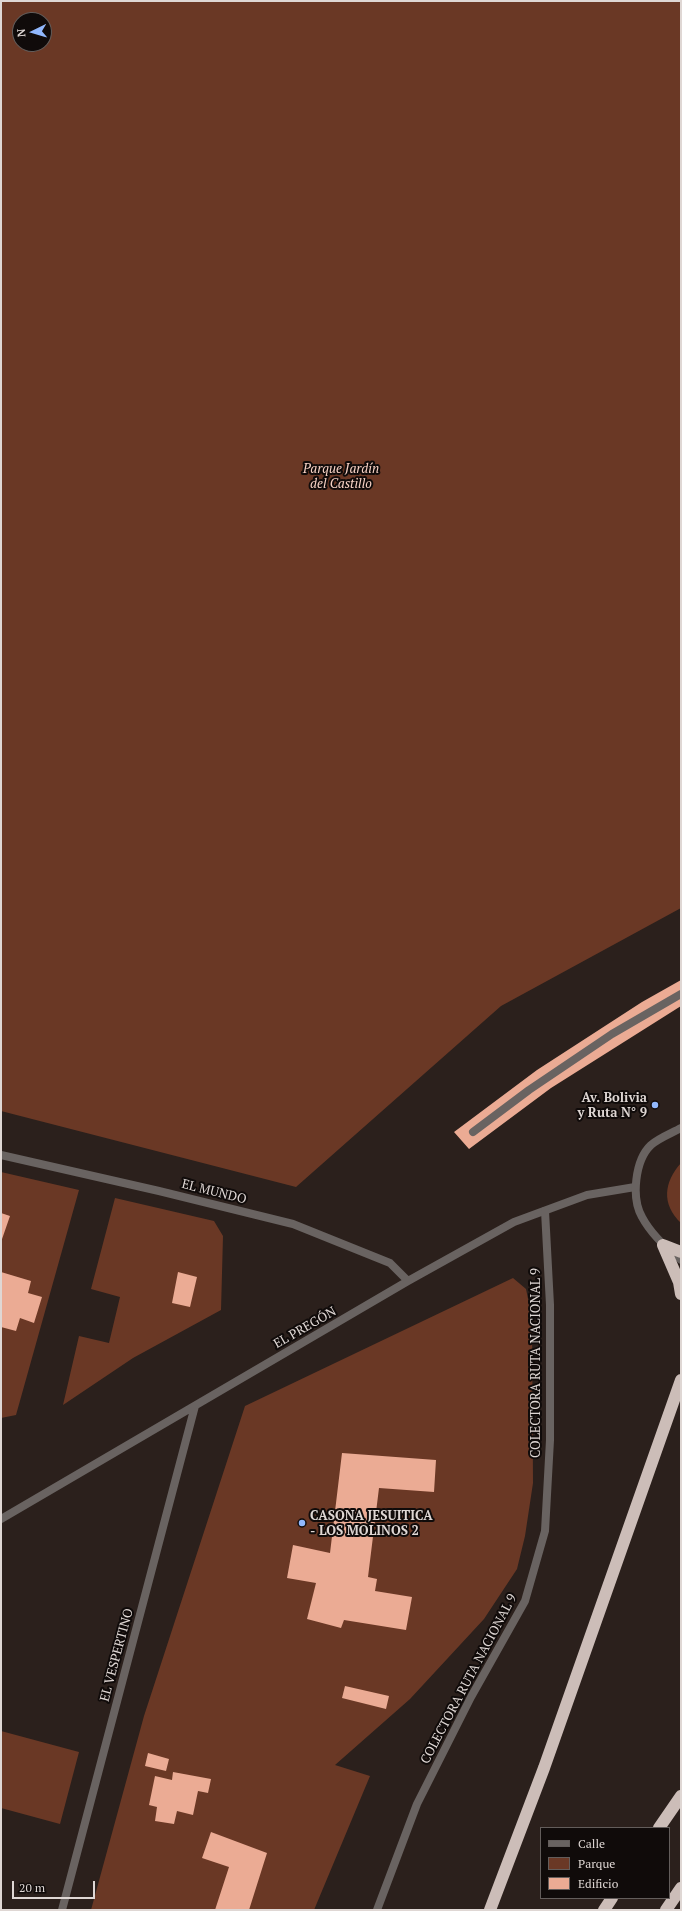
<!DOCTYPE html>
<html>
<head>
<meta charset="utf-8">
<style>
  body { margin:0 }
  #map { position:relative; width:682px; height:1911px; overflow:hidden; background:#2b201c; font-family:"PT Serif",serif }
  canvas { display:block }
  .frame { position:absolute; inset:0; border:2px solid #dfd7d4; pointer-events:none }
  .legend { position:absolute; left:540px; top:1827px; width:130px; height:72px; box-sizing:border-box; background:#100b0a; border:1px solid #635d5b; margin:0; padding:5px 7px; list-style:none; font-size:12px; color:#dfd7d4 }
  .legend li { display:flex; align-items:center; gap:8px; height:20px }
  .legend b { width:20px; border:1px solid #635d5b }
  .north { position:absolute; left:12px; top:12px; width:40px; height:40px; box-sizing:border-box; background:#100b0a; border:1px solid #635d5b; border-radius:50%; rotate:265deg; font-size:11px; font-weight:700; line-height:16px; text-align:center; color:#dfd7d4 }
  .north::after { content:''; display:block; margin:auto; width:14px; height:18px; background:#91b8fd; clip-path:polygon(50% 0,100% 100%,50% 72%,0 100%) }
  .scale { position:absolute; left:12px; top:1881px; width:83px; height:18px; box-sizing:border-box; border:2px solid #dfd7d4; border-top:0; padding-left:5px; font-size:12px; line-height:14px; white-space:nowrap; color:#dfd7d4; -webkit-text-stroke:3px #100b0a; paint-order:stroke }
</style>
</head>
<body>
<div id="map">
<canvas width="682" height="1911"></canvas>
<div class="frame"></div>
<ul class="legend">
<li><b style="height:5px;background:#696361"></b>Calle</li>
<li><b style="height:11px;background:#6a3825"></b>Parque</li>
<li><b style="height:11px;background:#ebab94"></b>Edificio</li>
</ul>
<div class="north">N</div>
<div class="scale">20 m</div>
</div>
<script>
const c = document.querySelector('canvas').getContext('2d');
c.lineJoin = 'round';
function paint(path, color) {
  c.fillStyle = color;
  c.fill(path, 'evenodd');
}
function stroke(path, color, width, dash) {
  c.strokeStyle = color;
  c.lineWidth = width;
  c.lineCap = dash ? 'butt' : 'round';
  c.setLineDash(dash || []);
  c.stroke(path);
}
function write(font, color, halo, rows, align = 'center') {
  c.font = font + ' "PT Serif",serif';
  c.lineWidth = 4;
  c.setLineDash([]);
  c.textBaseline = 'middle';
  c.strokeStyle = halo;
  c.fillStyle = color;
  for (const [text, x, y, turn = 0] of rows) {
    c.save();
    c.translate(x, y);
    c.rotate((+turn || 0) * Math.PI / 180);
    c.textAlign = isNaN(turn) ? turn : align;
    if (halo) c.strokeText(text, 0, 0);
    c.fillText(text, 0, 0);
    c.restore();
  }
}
paint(new Path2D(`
  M1 1H681V908L501 1006 296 1187 1 1111ZM20 20H44V44H20Z
  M681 1163V1223C661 1204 664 1182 681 1163Z
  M1 1172 79 1190 16 1415 1 1418Z
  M115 1198 214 1221 223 1236 221 1310 133 1358 63 1405 79 1336 109 1343 120 1297 91 1289Z
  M513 1278 526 1289 532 1318 533 1483 525 1536 517 1569 484 1619 410 1699 335 1765 370 1776 314 1910H91L144 1716 245 1406Z
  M1 1731 79 1752 60 1824 1 1808Z`), '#6a3825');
paint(new Path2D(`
  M681 980V1006L551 1088 469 1149 454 1132 537 1070 642 1002Z
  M1 1213 10 1216 1 1242Z
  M1 1272 31 1281 28 1293 42 1297 34 1323 20 1318 16 1331 1 1327Z
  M178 1272 197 1277 190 1307 172 1303Z
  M342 1453 436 1460 434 1492 379 1488 368 1577 377 1579 375 1591 412 1597 406 1630 344 1620 341 1628 307 1619 316 1583 287 1578 293 1545 330 1553Z
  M345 1686 389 1696 386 1709 342 1698Z
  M148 1753 169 1759 166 1771 145 1766Z
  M173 1772 211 1779 208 1793 198 1791 193 1815 177 1811 174 1824 155 1821 157 1807 149 1805 155 1776 172 1780Z
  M211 1832 267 1853 249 1910H215L229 1867 202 1858Z`), '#ebab94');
stroke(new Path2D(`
  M473 1132 529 1090 612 1034 681 994
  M1 1155 159 1191 293 1224 390 1263 408 1281
  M1 1519 408 1281 514 1222 587 1195 635 1187
  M62 1910 195 1406`), '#696361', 8);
stroke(new Path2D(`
  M681 1128C672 1133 659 1138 651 1145 635 1160 631 1198 642 1217 651 1234 666 1248 681 1260
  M377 1910 417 1804 471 1697 525 1601 545 1531 550 1440V1305L545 1211`), '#696361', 8);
stroke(new Path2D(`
  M663 1245 679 1282 681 1294
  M663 1245 681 1252
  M659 1828 681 1796
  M490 1910 544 1768 681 1380
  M604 1910 612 1898
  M666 1910 681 1888`), '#ccbdb8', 12);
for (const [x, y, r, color] of [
  [655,1105,4,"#91b8fd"],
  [302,1523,4,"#91b8fd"]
]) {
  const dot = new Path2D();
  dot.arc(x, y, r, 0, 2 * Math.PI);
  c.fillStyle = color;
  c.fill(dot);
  stroke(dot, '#100b0a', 1.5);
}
write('italic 13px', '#f7d2c5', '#100b0a', [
  ["Parque Jardín",341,469],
  ["del Castillo",341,484]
]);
write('bold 13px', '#dfd7d4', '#100b0a', [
  ["Av. Bolivia",647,1098],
  ["y Ruta N° 9",647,1113],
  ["CASONA JESUITICA",310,1516,"left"],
  ["- LOS MOLINOS 2",310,1531,"left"]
], 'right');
write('13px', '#dfd7d4', '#100b0a', [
  ["EL MUNDO",214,1192,14],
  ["EL PREGÓN",305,1328,-30],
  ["COLECTORA RUTA NACIONAL 9",536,1363,-90],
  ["EL VESPERTINO",117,1655,-75],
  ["COLECTORA RUTA NACIONAL 9",469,1679,-62]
]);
</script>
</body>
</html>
